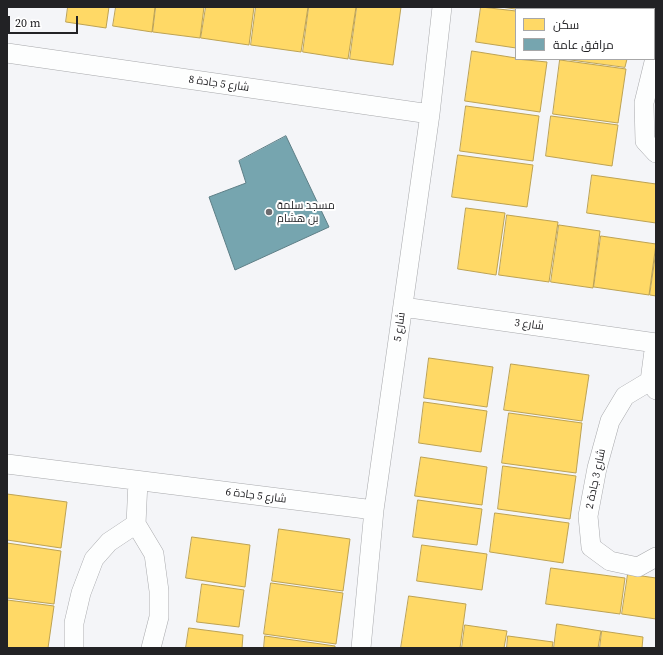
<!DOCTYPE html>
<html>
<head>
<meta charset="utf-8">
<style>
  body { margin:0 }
  #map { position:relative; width:663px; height:655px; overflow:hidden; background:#f4f5f8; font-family:"Source Serif 4",Cairo,serif }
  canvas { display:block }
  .frame { position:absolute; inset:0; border:8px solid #222225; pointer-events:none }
  .legend { position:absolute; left:515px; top:8px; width:140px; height:52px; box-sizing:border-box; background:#fff; border:1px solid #a7a7a8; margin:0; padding:5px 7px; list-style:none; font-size:12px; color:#222225 }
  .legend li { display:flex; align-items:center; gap:8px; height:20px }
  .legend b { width:20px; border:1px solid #a7a7a8 }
  .scale { position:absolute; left:8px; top:16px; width:70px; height:18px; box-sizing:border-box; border:2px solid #222225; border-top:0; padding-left:5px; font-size:12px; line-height:14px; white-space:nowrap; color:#222225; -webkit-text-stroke:3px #fff; paint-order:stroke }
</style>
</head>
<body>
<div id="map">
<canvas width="663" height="655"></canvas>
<div class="frame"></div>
<ul class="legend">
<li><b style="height:11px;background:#ffd966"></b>سكن</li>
<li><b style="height:11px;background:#76a5af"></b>مرافق عامة</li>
</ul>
<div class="scale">20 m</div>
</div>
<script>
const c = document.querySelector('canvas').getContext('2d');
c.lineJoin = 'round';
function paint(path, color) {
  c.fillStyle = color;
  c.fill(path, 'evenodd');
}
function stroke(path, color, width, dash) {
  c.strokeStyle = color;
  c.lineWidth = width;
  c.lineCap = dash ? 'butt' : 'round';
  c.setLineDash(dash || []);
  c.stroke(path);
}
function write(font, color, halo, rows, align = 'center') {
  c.font = font + ' "Source Serif 4",Cairo,serif';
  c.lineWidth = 4;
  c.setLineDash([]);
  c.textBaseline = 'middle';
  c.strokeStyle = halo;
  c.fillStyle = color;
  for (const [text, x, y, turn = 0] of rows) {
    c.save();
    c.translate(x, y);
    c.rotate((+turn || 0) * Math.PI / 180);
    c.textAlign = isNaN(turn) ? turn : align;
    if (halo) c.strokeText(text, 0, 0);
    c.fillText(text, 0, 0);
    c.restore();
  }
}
const homes = new Path2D(`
  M68 7H109L106 28 66 22Z
  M116 7H155L152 32 113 26Z
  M156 7H204L200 38 153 32Z
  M206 7H254L249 45 201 38Z
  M256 7H308L301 52 251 45Z
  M309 7H356L348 59 303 52Z
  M357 7H401L393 65 350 59Z
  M481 7 516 11V48L476 42Z
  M501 7H543V9H516Z
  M559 7H634L633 9H559Z
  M472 51 516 58V59L547 62 540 112 465 101Z
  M564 59H627L625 67Z
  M560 60 626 69 618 123 553 114Z
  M466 106 539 116 533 161 460 151Z
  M551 116 618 125 612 166 546 156Z
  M458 155 533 165 527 207 452 197Z
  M592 175 656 184V223L587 213Z
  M466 208 505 213 496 275 458 269Z
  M507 215 558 222 549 282 499 275Z
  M559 225 600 231 593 288 551 282Z
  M601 236 656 244 649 295 594 287Z
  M656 251V296L650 295Z
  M429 358 493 367 487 407 424 398Z
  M511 364 589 375 582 421 504 410Z
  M424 402 487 411 481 452 419 443Z
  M509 413 582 423 576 473 502 463Z
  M421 457 487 467 482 505 415 496Z
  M503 466 576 476 570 519 498 509Z
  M7 494 67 502 61 548 7 540Z
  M418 500 482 509 477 545 413 537Z
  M495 513 569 523 563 563 490 552Z
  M279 529 350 539 343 591 272 581Z
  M192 537 250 545 245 587 186 578Z
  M7 543 61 551 54 604 7 598Z
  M422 545 487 554 482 590 417 581Z
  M551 568 625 578 620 614 546 604Z
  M628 574 656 578V619L622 614Z
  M271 583 343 593 336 644 264 634Z
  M202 584 244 590 239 627 197 622Z
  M409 596 466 604 460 648H401Z
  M7 600 54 606 48 648H7Z
  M557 624 601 631 598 648H554Z
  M465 625 507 631 504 648H462Z
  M189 628 243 635 242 648H186Z
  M602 631 643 637 642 648H600Z
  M265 636 335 646V648H264Z
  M508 636 553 642 552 648H507Z`);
paint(homes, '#ffd966');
stroke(homes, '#bda252', 1);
const public = new Path2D(`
  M286 136 329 227 235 270 209 197 246 183 239 161Z`);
paint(public, '#76a5af');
stroke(public, '#5d7e86', 1);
const minor = new Path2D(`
  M7 53 430 114
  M656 54 644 103 645 141 656 153
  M403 307 656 343
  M650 381 655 343
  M656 390 650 381 625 396 610 421 597 468 588 516 591 547 610 561 638 567 656 557
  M7 464 374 510
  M136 524 138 481
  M74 648V623L81 593 94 559 109 542 136 524 154 554 159 591V617L151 648
  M361 648 374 510 430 114 442 7`);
stroke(minor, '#a8a9ac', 20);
stroke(minor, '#fdfefe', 19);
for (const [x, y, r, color] of [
  [269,212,4,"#6c6c6f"]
]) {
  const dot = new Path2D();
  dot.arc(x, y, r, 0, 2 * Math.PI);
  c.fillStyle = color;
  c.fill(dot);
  stroke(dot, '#fff', 1.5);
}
write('11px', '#222225', '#fff', [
  ["شارع 5 جادة 8",219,84,8],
  ["شارع 3",529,325,8],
  ["شارع 5",400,327,-82],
  ["شارع 3 جادة 2",596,479,-78],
  ["شارع 5 جادة 6",256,496,7]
]);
write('11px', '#222225', '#fff', [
  ["مسجد سلمة",277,206],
  ["بن هشام",277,219]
], 'left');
</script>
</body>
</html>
